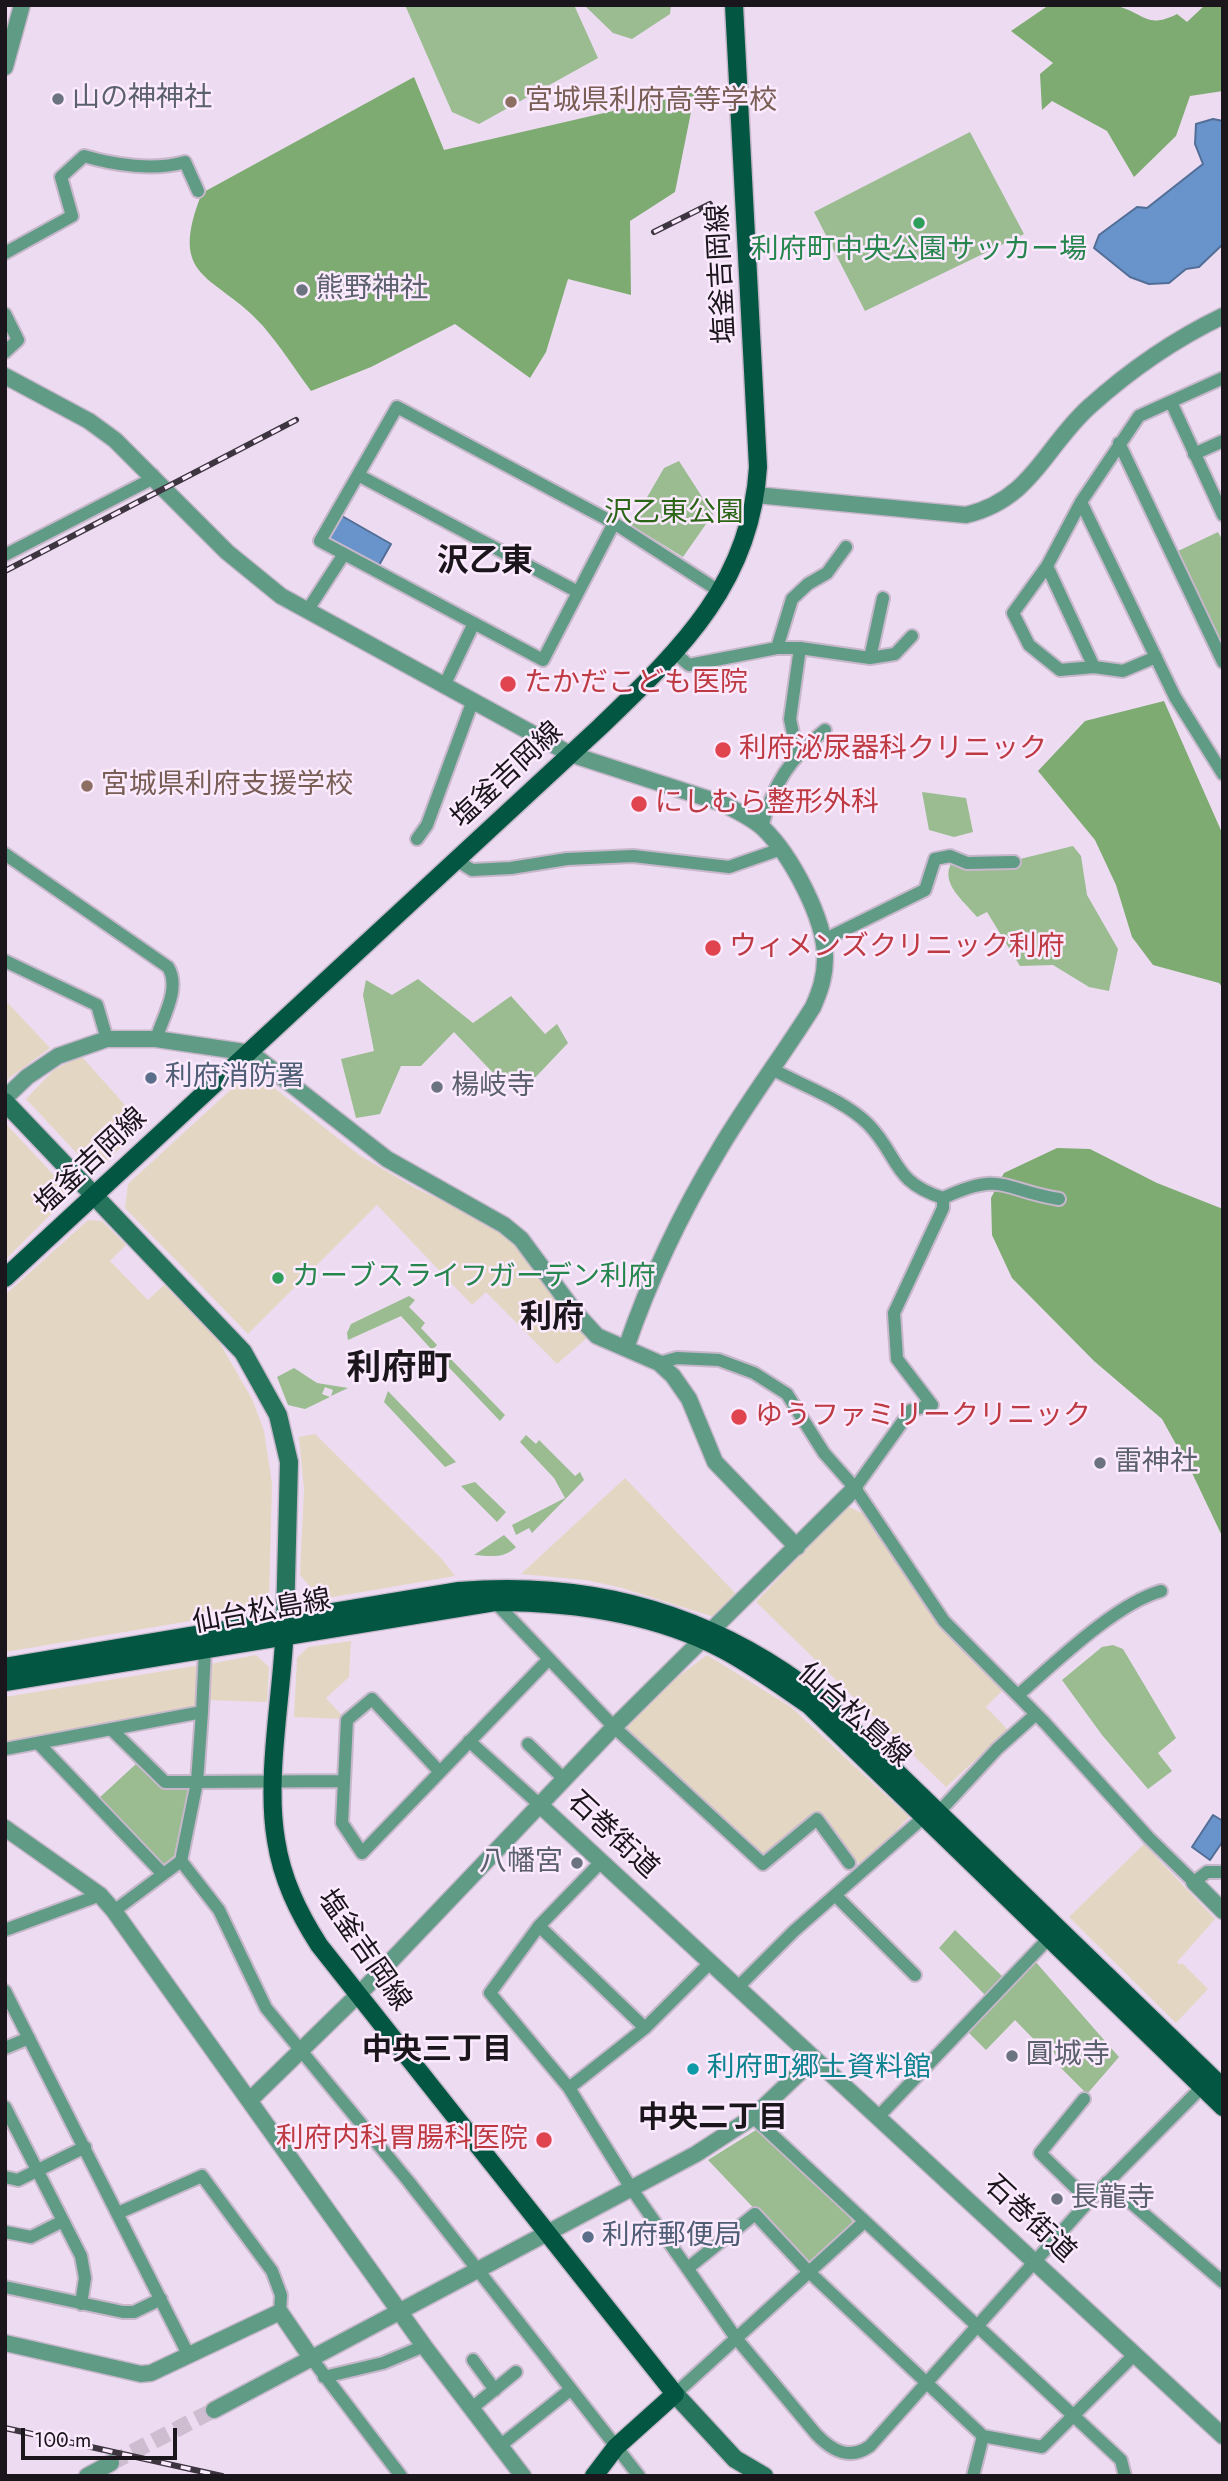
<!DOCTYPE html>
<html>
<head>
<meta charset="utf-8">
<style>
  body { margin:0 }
  #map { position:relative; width:1228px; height:2481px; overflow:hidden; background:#eddbf1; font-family:Jost,sans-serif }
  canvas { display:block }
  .frame { position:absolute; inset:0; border:7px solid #1b151c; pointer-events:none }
  .scale { position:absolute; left:21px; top:2428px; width:156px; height:32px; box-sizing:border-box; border:4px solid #1b151c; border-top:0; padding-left:9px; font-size:21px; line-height:24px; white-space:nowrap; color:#1b151c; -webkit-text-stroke:5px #fbe9fe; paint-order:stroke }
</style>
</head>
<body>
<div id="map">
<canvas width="1228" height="2481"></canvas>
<div class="frame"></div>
<div class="scale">100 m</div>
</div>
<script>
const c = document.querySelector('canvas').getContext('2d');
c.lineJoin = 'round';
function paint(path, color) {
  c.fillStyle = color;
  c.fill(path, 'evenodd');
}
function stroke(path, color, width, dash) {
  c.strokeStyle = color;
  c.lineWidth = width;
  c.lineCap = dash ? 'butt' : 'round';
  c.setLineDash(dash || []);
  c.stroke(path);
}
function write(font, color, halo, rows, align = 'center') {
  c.font = font + ' Jost,"Noto Sans JP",sans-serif';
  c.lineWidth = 5;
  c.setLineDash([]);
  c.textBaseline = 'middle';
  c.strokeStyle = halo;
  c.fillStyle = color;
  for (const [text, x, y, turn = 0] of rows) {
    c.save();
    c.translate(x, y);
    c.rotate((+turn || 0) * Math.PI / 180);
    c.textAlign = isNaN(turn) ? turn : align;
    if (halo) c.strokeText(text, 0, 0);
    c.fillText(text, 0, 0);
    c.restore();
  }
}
paint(new Path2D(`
  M5 1000 50 1048 5 1081Z
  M81 1056 144 1126 104 1163H86L26 1099 54 1070Z
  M238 1083H268L359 1155 419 1190 481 1218 507 1234 588 1337 557 1364 486 1292 472 1305 377 1205 248 1334 125 1208 128 1184Z
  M5 1123 63 1185 66 1199 5 1260Z
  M88 1220 102 1221 126 1245 110 1261 148 1300 164 1285 218 1340 252 1399 264 1431 272 1484 269 1598 256 1610 5 1652V1295Z
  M315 1434 442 1559 455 1576 321 1599 300 1575 304 1489 299 1437Z
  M625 1478 737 1595 714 1617 622 1588 586 1580 521 1574Z
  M847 1506 868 1516 934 1620 1004 1689 986 1707 1008 1730 946 1787 756 1602Z
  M351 1641 349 1677 326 1698 345 1719 294 1717 297 1658 308 1647Z
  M256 1655 269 1667 267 1702 207 1700 210 1664Z
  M707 1655 791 1707 909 1817 864 1865 855 1862 817 1811 768 1855H760L628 1734 626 1725 671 1682Z
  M201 1665 199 1707 5 1743V1697Z
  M1144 1844 1215 1919 1177 1962 1180 1965 1182 1963 1208 1989 1176 2023 1069 1917Z`), '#e3d7c3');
paint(new Path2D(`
  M405 5H574L598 58 479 124 452 112Z
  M584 5H671L670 14 632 39 613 33Z
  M970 132 1024 234 865 311 814 212Z
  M679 461 713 514 683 557 631 525 664 468Z
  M1218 532 1223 541V646L1176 552Z
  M922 792 966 798 973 832 954 837 929 830Z
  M1073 846 1081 856 1087 895 1118 949 1109 991 1089 987 1053 965 1020 966 987 912 977 917C964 901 939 883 952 862L1018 865 1020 859Z
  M418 979 473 1023 511 996 545 1034 557 1024 568 1043 531 1082 498 1078 454 1032 421 1066H401L380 1114 356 1118 341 1059 374 1051 363 995 366 980 392 995Z
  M409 1296 415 1300 409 1307 425 1323 421 1328 437 1345 432 1350 401 1316 348 1340 347 1333 351 1324Z
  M443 1351 505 1415 500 1421 438 1356Z
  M294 1368 317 1383 348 1388 331 1396 333 1390 325 1387 322 1394 330 1397 305 1409 288 1405 277 1377Z
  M388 1391 456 1462 445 1467 384 1402Z
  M526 1435 536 1444 539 1440 575 1476 580 1472 584 1480 532 1533 529 1528 516 1535 512 1525 565 1498 554 1478 520 1442Z
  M475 1482 506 1512 497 1522 461 1486Z
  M504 1535 516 1547C504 1559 490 1556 474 1555Z
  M1113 1645 1123 1649 1176 1738 1158 1753 1172 1771 1148 1789 1102 1735 1062 1680 1102 1647Z
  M137 1763 163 1788H189L174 1856 163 1865 98 1799Z
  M955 1930 1004 1978 986 1996 939 1948Z
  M1034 1960 1119 2057 1087 2094 1060 2067 1062 2063 1053 2052 1049 2055 1015 2020 986 2050 966 2030Z
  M756 2130 850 2216 853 2223 811 2262 803 2260 708 2160Z`), '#9abc90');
paint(new Path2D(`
  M1049 5C1070 5 1096 1 1116 6 1144 12 1146 30 1177 14L1187 22 1205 5H1223V91L1190 96 1176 136 1134 177 1107 131 1052 101 1042 110 1040 74 1053 63 1011 31Z
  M414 77 444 150 695 92 675 192 630 221 631 295 568 279 546 352 530 378 455 324 371 367 311 391C295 369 280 346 263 326 216 273 166 282 202 193Z
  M1164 701 1223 835V988L1219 983 1153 965 1132 937 1116 885 1095 840 1038 771 1085 721Z
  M1057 1148 1090 1149 1157 1183 1223 1209V1538L1193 1475 1162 1419 1094 1361 1012 1278 992 1235 991 1198 1004 1173Z`), '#7eab71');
const water = new Path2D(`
  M1213 119 1223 121V244L1199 267 1186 269 1169 283 1149 284 1130 277 1094 248 1099 235 1137 207 1147 208 1203 164 1195 144 1196 124Z
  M342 516 391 544 378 567 356 553 353 555 330 544 329 538Z
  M1213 1815 1223 1821V1841L1210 1860 1192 1847Z`);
paint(water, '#6994cb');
stroke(water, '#526e96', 2);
stroke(new Path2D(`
  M111 2463 214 2410`), '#cebdd1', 16, [16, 8]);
const minor = new Path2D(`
  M5 253 72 216 61 177 84 156C114 165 155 171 185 162L198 191
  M5 314 18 340 5 352
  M1171 402 1223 515
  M1119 443 1223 662
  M1194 454 1223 441
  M358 475 578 592
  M1081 502 1175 697 1223 774
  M614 523 543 660 320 541 397 407 614 523 719 591
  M5 555 146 482 153 475
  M1047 566 1094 667
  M307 611 344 554
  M777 648 792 599 808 584 827 573 846 547
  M676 654 689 665 777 648H800L870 658 895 654 912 636
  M1156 657 1123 671 1094 667 1060 670 1029 645 1013 613 1047 566 1081 502 1139 416 1223 378
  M870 658 883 598
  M444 686 474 623
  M797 753 790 719 800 648
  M762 827C773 784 790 758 825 730
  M417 839 427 825 472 703
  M5 854 168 967C181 988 163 1017 156 1039
  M456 860 472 870 511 868 567 859 633 856 729 867 781 849
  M824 940 925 890 935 859 950 856 967 863 1014 862
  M5 961 97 1005 107 1039
  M774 1070C803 1086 844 1100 868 1124 900 1157 891 1181 943 1198 1003 1170 1002 1190 1059 1199
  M659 1363 677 1358 719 1360 754 1373 787 1394 824 1453 855 1488 944 1621 1045 1723 1149 1838 1194 1882 1207 1872H1223
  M855 1488 911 1410 932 1405 897 1359 894 1313 943 1208V1198
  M495 1602 614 1727 763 1864 817 1819 849 1863
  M1018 1695C1055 1663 1115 1604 1161 1591
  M202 1712 205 1649
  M469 1741 541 1806
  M38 1743 163 1874
  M528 1744 565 1780
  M5 1749 202 1712 197 1782H165L111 1729
  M439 1771 372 1699 347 1720 342 1823 362 1853 548 1660
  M939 1812 997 1749 1036 1714
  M181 1861 197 1782 344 1781
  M601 1862 539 1926 490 1993 569 2088 631 2188 736 2338 816 2434C831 2450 849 2461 870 2446L1089 2201 1202 2087
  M835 1895 915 1975
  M114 1911 181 1861 219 1910 266 2008 409 2182 639 2476
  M539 1926 645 2028
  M5 1930 100 1895
  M738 1987 794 1931 924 1817
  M5 1991 189 2356
  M5 2048 29 2038
  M569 2088 645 2028 711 1962
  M1084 2099 1040 2153 1089 2201
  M5 2107 81 2256 85 2278 81 2304
  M753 2117 1121 2460 1125 2476
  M878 2117 1049 1938
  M5 2177 18 2180 85 2147
  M1107 2182 1223 2282
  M118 2213 202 2176 272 2271 281 2295 280 2312
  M5 2232 31 2237 63 2221
  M688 2268 755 2214 808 2271 983 2436 973 2476
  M5 2287 123 2312H134L161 2299
  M312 2359 401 2476
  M473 2360 495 2390
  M324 2377 383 2363 424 2346
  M675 2394 864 2222
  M472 2408 516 2372
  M983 2436 1042 2447 1135 2354
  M501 2445 570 2390`);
const tertiary = new Path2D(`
  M5 67 22 5
  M5 376 89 421 115 440 227 552 281 596 570 754 721 803C735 810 751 817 763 828 791 855 826 920 825 959 825 977 820 991 813 1007 783 1055 748 1101 719 1150 681 1213 650 1278 626 1348
  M756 495 966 515C1032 499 1044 448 1089 407 1130 370 1173 340 1223 316
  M5 1098 27 1077 58 1056 107 1039H156L251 1053 387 1159 504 1225 521 1239 575 1312 597 1336 659 1363 673 1376 689 1399 715 1462 797 1547
  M541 1806 1223 2436
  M5 1828 100 1895 114 1911 424 2346 523 2476
  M1194 1882 1223 1911
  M250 2100 367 1986 614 1727 855 1488
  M5 2343 141 2374 151 2373 280 2312 312 2359
  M214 2410 696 2154 753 2117 814 2059
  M87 2476 111 2463`);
const secondary = new Path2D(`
  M5 1102 243 1352 278 1415 289 1462 285 1621
  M675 2394 735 2459 764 2476`);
const primary = new Path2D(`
  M5 1278 600 727C679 651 751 584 758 467L734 5
  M285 1624C283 1691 265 1775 276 1840 282 1879 298 1912 319 1945L675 2394 616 2447 594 2476
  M5 1667 459 1591C593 1580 713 1614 819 1697L1223 2088
  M5 1682 495 1602C573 1602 654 1613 724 1650 754 1666 781 1686 809 1705L1223 2107`);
stroke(minor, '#c7b7cb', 16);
stroke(tertiary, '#c7b7cb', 19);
stroke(secondary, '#c7b7cb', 21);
stroke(primary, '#c7b7cb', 21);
stroke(minor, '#609b86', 12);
stroke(tertiary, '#609b86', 16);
stroke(secondary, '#27745d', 18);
stroke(primary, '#035641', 18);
const rail = new Path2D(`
  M654 232 710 204
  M5 571 296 420
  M5 2428 222 2476`);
stroke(rail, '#3d353f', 6);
stroke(rail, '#fbe9fe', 3.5, [10]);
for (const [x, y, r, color] of [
  [58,99,7,"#6b7280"],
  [511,102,7,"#8d6e63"],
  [919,223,7,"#2e9e5b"],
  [302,290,7,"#6b7280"],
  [508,684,9,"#e0444e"],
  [723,750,9,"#e0444e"],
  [87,786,7,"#8d6e63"],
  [639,804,9,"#e0444e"],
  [713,948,9,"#e0444e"],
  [151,1078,7,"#5c6f8a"],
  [437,1087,7,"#6b7280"],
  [278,1278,7,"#2e9e5b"],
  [739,1417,9,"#e0444e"],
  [1100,1463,7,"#6b7280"],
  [577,1863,7,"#6b7280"],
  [1012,2056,7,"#6b7280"],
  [693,2069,7,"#0f9aa8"],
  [544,2140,9,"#e0444e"],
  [1057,2199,7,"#6b7280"],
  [588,2237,7,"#5c6f8a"]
]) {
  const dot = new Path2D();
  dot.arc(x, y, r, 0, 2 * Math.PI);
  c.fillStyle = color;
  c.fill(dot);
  stroke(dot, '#fbe9fe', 2.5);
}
write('28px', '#5b616d', '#fbe9fe', [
  ["山の神神社",72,99],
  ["熊野神社",316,290],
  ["楊岐寺",451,1087],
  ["雷神社",1114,1463],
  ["八幡宮",563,1863,"right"],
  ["圓城寺",1026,2056],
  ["長龍寺",1071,2199]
], 'left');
write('28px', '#785e54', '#fbe9fe', [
  ["宮城県利府高等学校",525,102],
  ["宮城県利府支援学校",101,786]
], 'left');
write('28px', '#27864d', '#fbe9fe', [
  ["利府町中央公園サッカー場",919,251],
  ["カーブスライフガーデン利府",292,1278,"left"]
]);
write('28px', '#1b151c', '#fbe9fe', [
  ["塩釜吉岡線",723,274,-93],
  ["塩釜吉岡線",508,776,-43],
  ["塩釜吉岡線",92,1162,-43],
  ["仙台松島線",262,1613,-10],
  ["仙台松島線",853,1716,42],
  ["石巻街道",612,1836,43],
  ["塩釜吉岡線",363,1951,55],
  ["石巻街道",1029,2220,43]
]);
write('28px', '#2b6516', '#fbe9fe', [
  ["沢乙東公園",674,514]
]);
write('28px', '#be3a42', '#fbe9fe', [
  ["たかだこども医院",524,684],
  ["利府泌尿器科クリニック",739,750],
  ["にしむら整形外科",655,804],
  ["ウィメンズクリニック利府",729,948],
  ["ゆうファミリークリニック",755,1417],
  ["利府内科胃腸科医院",528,2140,"right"]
], 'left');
write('28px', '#4e5e75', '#fbe9fe', [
  ["利府消防署",165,1078],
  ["利府郵便局",602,2237]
], 'left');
write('28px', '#0d838f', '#fbe9fe', [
  ["利府町郷土資料館",707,2069]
], 'left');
write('bold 30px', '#1b151c', '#fbe9fe', [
  ["中央三丁目",437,2052],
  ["中央二丁目",713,2120]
]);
write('bold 32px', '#1b151c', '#fbe9fe', [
  ["沢乙東",485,563],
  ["利府",552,1319]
]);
write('bold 35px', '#1b151c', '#fbe9fe', [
  ["利府町",399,1371]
]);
</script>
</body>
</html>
